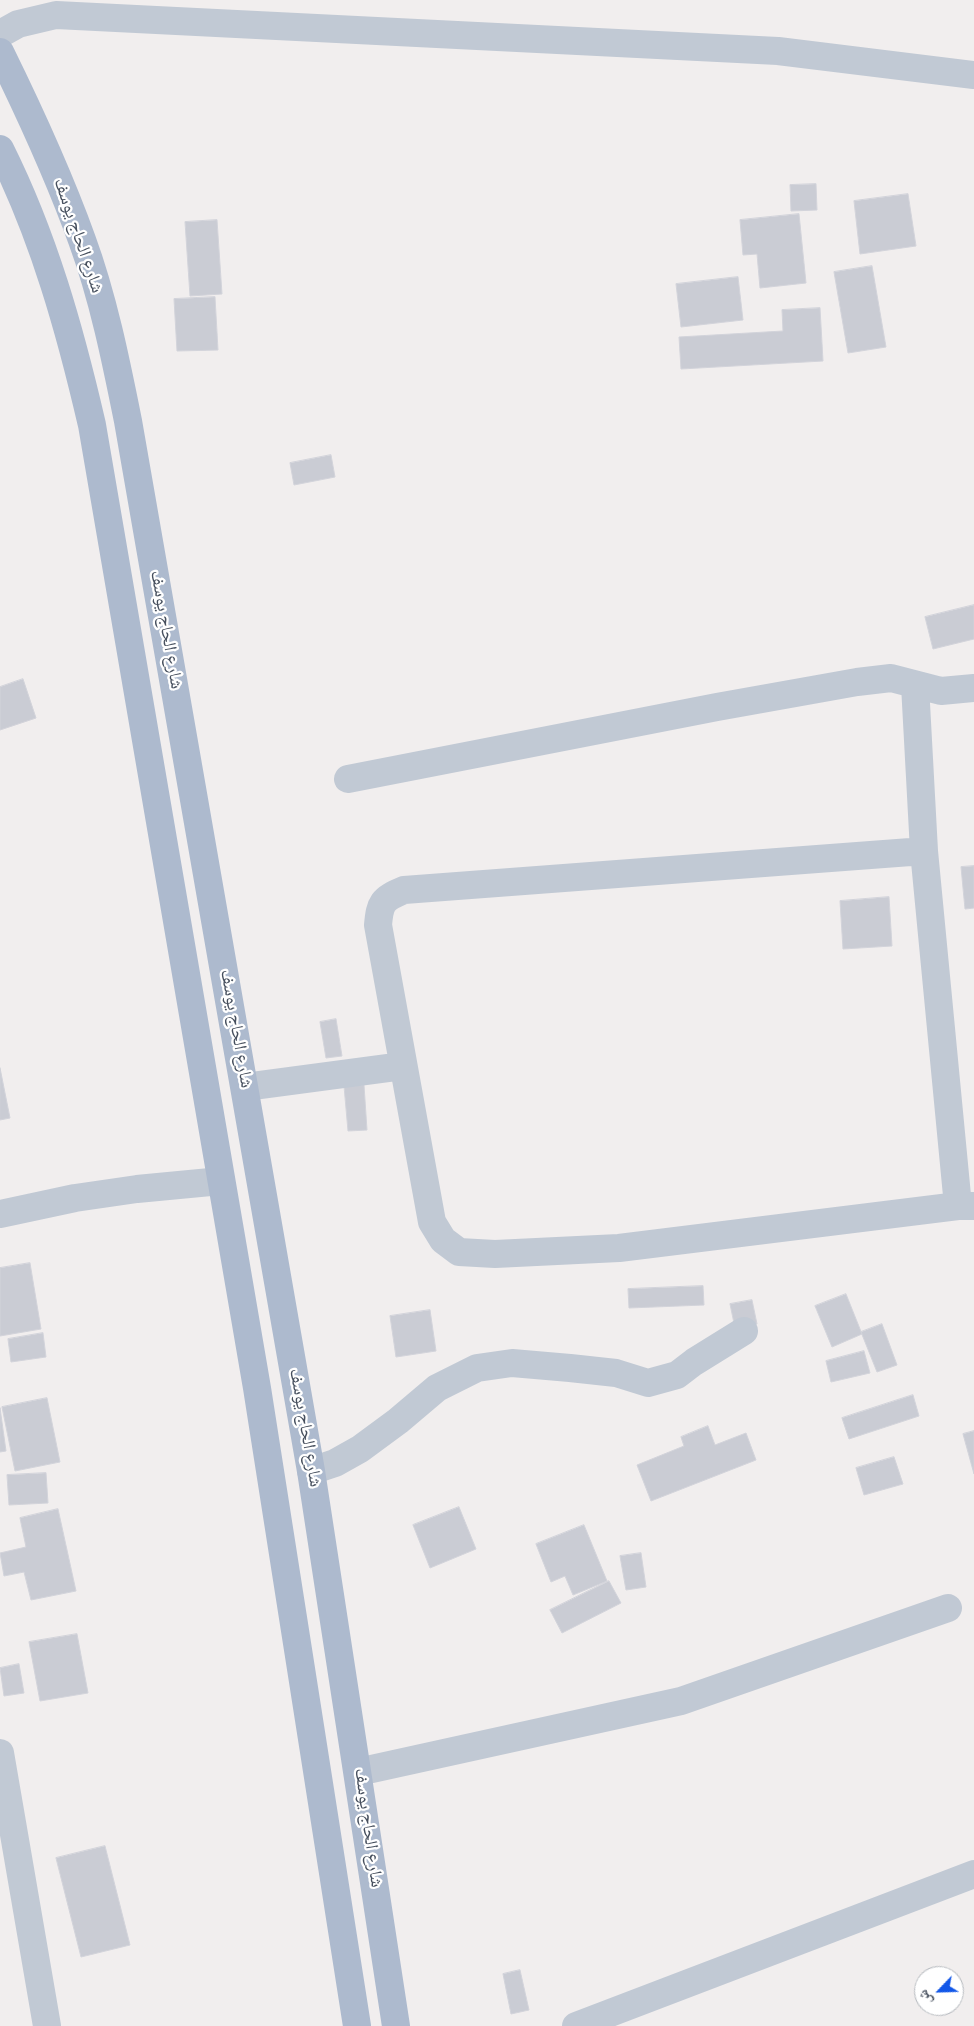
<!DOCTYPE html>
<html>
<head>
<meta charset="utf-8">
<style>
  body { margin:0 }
  #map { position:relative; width:974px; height:2026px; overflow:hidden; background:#f1eeee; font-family:Overpass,"Noto Naskh Arabic",sans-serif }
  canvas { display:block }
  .north { position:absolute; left:914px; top:1966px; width:50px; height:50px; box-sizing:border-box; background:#fff; border:1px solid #b5b9be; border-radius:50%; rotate:246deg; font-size:14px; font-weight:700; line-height:20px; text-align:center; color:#464f5d }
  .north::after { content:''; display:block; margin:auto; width:18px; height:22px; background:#1257e8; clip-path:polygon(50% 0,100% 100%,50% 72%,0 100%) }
</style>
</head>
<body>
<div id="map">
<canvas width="974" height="2026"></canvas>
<div class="north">ش</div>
</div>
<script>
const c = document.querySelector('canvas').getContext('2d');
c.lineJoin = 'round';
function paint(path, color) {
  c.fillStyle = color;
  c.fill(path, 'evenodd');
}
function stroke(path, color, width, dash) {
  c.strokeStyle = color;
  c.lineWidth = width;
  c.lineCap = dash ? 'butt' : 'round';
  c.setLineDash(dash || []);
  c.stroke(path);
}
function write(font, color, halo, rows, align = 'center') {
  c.font = font + ' Overpass,"Noto Naskh Arabic",sans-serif';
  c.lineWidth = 4.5;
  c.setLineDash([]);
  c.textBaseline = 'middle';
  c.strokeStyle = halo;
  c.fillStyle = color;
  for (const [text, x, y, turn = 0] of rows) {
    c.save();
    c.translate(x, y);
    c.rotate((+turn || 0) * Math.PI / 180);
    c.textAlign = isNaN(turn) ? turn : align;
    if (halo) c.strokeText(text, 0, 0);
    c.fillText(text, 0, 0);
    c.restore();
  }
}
const building = new Path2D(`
  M816 184 817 210 791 211 790 185Z
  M908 194 916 246 860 254 854 201Z
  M799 214 806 283 760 288 757 254 743 255 740 220Z
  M217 220 222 294 190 296 185 222Z
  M872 266 886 347 848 353 834 272Z
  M738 277 743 320 681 327 676 284Z
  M215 297 218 350 177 351 174 299Z
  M820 308 823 361 681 369 679 337 783 331 782 310Z
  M331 455 335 477 294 485 290 463Z
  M974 605V639L933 649 925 617Z
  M23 679 36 718 0 730V687Z
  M974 866V908L965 909 961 867Z
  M889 897 892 946 843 949 840 901Z
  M336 1019 342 1056 326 1058 320 1022Z
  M0 1068 10 1118 0 1120Z
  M364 1085 367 1130 348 1131 344 1086Z
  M30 1263 41 1329 0 1336V1268Z
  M703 1286 704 1305 629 1308 628 1289Z
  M846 1294 862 1334 832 1347 815 1306Z
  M752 1300 757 1324 735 1328 730 1304Z
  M430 1310 436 1351 396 1357 390 1316Z
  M882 1324 897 1365 877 1372 861 1332Z
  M43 1333 46 1357 11 1362 8 1339Z
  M864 1351 870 1373 831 1382 826 1361Z
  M913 1395 919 1416 849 1439 842 1418Z
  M47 1398 60 1462 15 1471 2 1407Z
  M0 1408 6 1451 0 1452Z
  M708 1426 715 1445 746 1433 756 1460 651 1501 637 1465 684 1446 681 1437Z
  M974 1431V1474L963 1434Z
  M894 1457 903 1484 864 1495 856 1468Z
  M46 1473 48 1503 9 1505 7 1475Z
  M459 1507 476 1549 430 1568 413 1525Z
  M58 1509 76 1591 31 1600 24 1572 4 1576 0 1553 26 1547 20 1518Z
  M584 1525 607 1581 573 1595 565 1576 551 1582 536 1544Z
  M641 1553 646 1587 626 1590 620 1556Z
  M609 1581 621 1603 562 1633 550 1610Z
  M77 1634 88 1693 40 1701 29 1642Z
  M19 1664 24 1693 4 1696 0 1668Z
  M105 1846 130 1945 81 1957 56 1858Z
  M520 1970 529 2010 511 2014 503 1974Z`);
paint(building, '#caccd4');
stroke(building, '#d2d3da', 1);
stroke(new Path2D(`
  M0 34 18 24 56 15 778 51 974 75
  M915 685 924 851 958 1206
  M348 779 717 707 857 682 891 678 941 691 974 688
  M924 851 404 890C382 899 380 903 378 925L432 1222 443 1240 459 1252 495 1254 619 1248 958 1206H974
  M245 1087 403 1066
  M0 1214 75 1198 137 1189 221 1181
  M311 1471 335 1463 360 1449 398 1421 437 1388 477 1368 512 1363 570 1368 616 1373 648 1383 677 1375 694 1362 744 1331
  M0 1753 47 2026
  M358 1772 681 1701 948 1608
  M576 2026 974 1874`), '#c1c9d4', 28);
stroke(new Path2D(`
  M0 52C30 113 59 176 82 240 103 297 116 361 128 421L311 1471 396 2026
  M0 149C44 237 70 330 92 425L257 1388 357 2026`), '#adbace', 28);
write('18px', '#464f5d', '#fff', [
  ["شارع الحاج يوسف",77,236,71],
  ["شارع الحاج يوسف",165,630,80],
  ["شارع الحاج يوسف",235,1029,80],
  ["شارع الحاج يوسف",304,1428,80],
  ["شارع الحاج يوسف",367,1828,82]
]);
</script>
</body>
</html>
